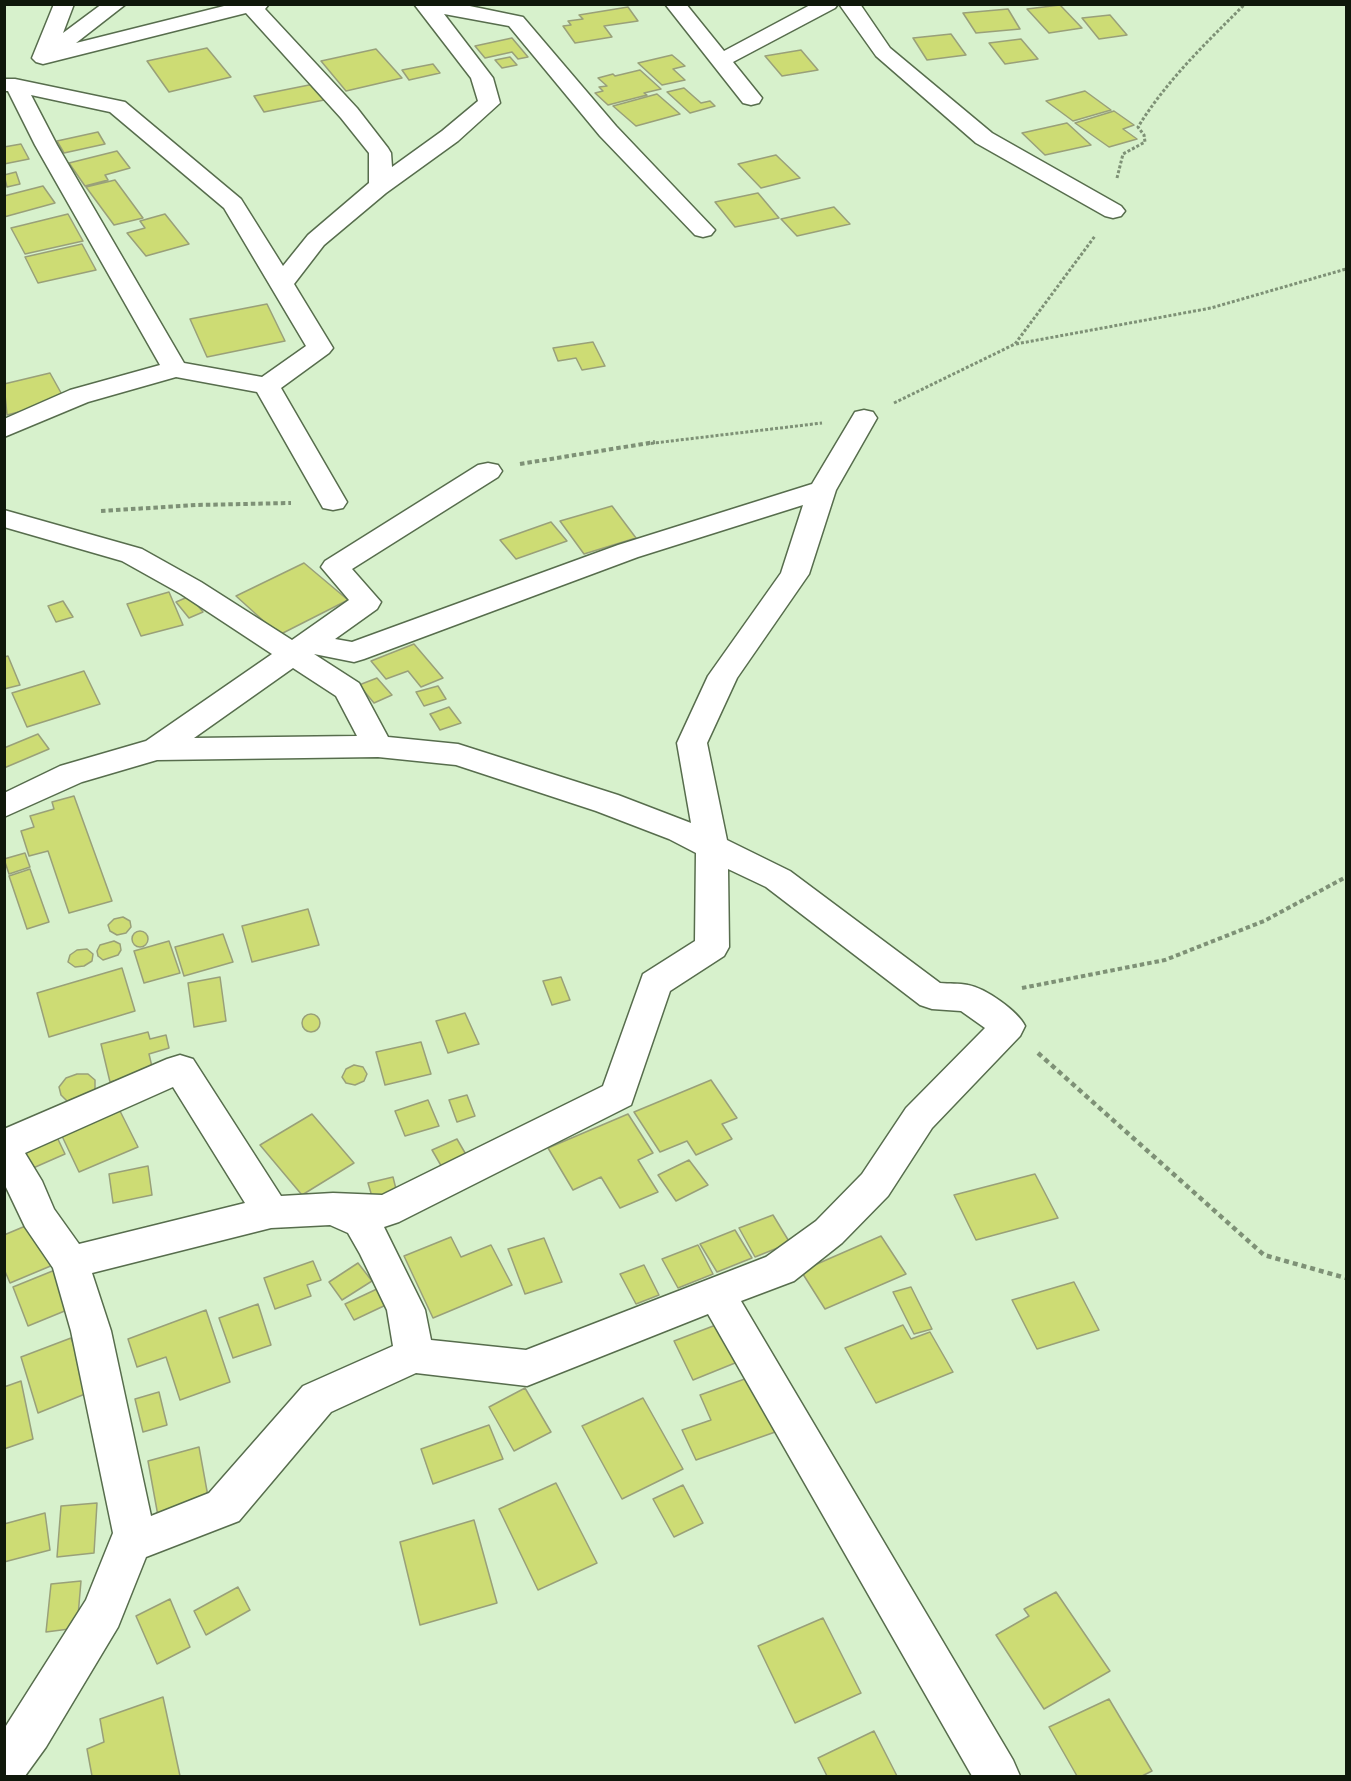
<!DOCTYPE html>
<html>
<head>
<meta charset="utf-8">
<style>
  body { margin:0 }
  #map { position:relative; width:1351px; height:1781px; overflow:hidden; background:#d7f1cc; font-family:Quicksand,sans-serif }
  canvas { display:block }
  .frame { position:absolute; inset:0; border:6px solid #0f180b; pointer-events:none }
</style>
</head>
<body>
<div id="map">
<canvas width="1351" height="1781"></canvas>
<div class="frame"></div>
</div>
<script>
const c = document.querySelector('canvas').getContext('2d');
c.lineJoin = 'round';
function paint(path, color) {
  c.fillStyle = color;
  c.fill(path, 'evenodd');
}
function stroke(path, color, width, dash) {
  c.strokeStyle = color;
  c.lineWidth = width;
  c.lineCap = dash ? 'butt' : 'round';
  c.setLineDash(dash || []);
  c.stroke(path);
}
const building = new Path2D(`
  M1060 5 1082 28 1049 33 1027 9Z
  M628 7 638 21 604 26 612 37 575 43 563 26 571 25 568 21 583 19 579 15Z
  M1008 9 1020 29 976 33 963 13Z
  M1110 15 1127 35 1099 39 1082 18Z
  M951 34 966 55 927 60 913 38Z
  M512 38 528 57 518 59 512 52 485 58 475 46Z
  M1021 39 1038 59 1005 64 989 43Z
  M207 48 231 77 169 92 147 61Z
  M376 49 402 78 346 91 321 61Z
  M801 50 818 70 782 76 765 56Z
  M672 55 685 66 673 69 685 80 662 85 638 63Z
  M510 57 517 65 502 68 495 60Z
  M433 64 440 73 409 80 402 70Z
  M640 70 661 89 644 93 647 95 608 105 595 93 603 91 599 87 607 86 598 78 613 74 615 76Z
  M314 84 324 100 264 112 254 96Z
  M684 88 701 103 710 101 715 106 690 113 667 92Z
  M1085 91 1111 110 1073 121 1046 101Z
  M657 94 680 114 636 126 613 106Z
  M1114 111 1134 125 1123 129 1137 139 1109 147 1075 123Z
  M1067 123 1091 145 1045 155 1022 133Z
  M98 132 105 144 64 153 57 141Z
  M21 144 29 159 4 164V147Z
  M117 151 130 168 105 175 108 180 85 186 69 163Z
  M776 155 800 178 761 188 738 164Z
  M16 172 20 184 7 187 4 175Z
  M115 180 143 218 114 225 86 187Z
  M43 186 55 203 4 217V196Z
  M758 193 779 218 735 227 715 202Z
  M834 207 850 224 797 236 781 219Z
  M68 214 83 241 25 254 11 228Z
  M165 214 189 244 146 256 127 233 145 228 140 221Z
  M82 244 96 270 38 283 25 257Z
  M267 304 285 341 207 357 190 319Z
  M593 342 605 366 582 370 576 358 558 361 553 348Z
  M50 373 65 400 7 415 4 384Z
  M612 506 636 538 584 554 560 521Z
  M551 522 567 541 516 559 500 540Z
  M304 563 348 600 279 635 236 596Z
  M169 592 183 625 141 636 127 604Z
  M190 596 203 612 189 618 176 602Z
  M63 601 73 617 56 622 48 606Z
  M414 644 443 678 421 687 408 671 386 679 371 661Z
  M8 656 20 685 4 689V657Z
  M84 671 100 704 27 727 12 693Z
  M377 678 392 695 374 703 359 685Z
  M438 686 446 699 424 706 416 692Z
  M449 707 461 723 440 730 430 714Z
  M38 734 49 749 4 768V748Z
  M74 796 112 901 69 913 48 851 29 856 21 831 34 827 30 816 54 809 52 802Z
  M25 853 30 867 9 874 4 859Z
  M30 869 49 922 27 929 9 876Z
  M308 909 319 945 252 962 242 926Z
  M123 917 130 921 131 927 126 933 117 935 110 931 108 925 114 919Z
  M132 939a8 8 0 1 1 16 0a8 8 0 1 1-16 0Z
  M223 934 233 962 184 976 175 947Z
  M114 941 120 944 121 950 118 955 103 960 98 956 97 951 100 945Z
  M169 941 180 973 144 983 134 951Z
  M87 949 93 954 92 961 84 966 75 967 68 962 70 955 77 950Z
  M122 968 135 1011 49 1037 37 993Z
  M220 977 226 1021 194 1027 188 983Z
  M561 977 570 1000 552 1005 543 981Z
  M465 1013 479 1044 448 1053 436 1021Z
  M302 1023a9 9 0 1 1 18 0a9 9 0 1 1-18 0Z
  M148 1032 150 1039 166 1035 169 1048 149 1054 153 1071 110 1082 101 1044Z
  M421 1042 431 1074 385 1085 376 1052Z
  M354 1065 363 1067 367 1074 364 1081 355 1085 346 1083 342 1077 346 1069Z
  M77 1074H88L95 1080V1089L90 1097 78 1102 67 1101 61 1095 59 1087 66 1078Z
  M711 1080 737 1118 722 1124 732 1139 696 1155 687 1141 660 1152 634 1112Z
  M467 1095 475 1116 457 1122 449 1100Z
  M428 1100 439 1126 405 1136 395 1111Z
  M119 1109 138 1147 79 1172 61 1134Z
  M312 1114 354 1163 302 1195 260 1145Z
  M628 1114 653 1153 638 1160 658 1192 620 1208 601 1177 573 1190 548 1148Z
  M56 1135 65 1154 24 1172 14 1153Z
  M457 1139 468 1158 443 1169 432 1150Z
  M689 1160 708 1185 676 1201 658 1175Z
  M148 1166 152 1195 113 1203 109 1174Z
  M1035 1174 1058 1218 976 1240 954 1195Z
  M393 1177 397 1193 373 1200 368 1183Z
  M773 1215 790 1243 755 1257 739 1228Z
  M35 1222 53 1265 10 1283 4 1269V1235Z
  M735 1230 752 1258 717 1272 700 1244Z
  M881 1236 906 1274 825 1309 801 1271Z
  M451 1237 461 1257 491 1245 512 1285 433 1318 404 1256Z
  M544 1238 562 1282 525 1294 508 1249Z
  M698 1245 713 1274 678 1288 662 1259Z
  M313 1261 321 1280 307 1285 311 1296 275 1309 264 1278Z
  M358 1263 372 1281 342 1300 329 1282Z
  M644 1265 659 1295 636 1304 620 1274Z
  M55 1270 72 1308 28 1326 13 1287Z
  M1074 1282 1099 1330 1037 1349 1012 1300Z
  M911 1287 932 1329 914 1334 893 1292Z
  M379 1288 388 1304 354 1320 345 1304Z
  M258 1304 271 1345 233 1358 219 1318Z
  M206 1310 230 1382 180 1400 166 1357 137 1367 128 1339Z
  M721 1323 740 1361 693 1380 674 1341Z
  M903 1325 911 1339 930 1332 953 1372 876 1403 845 1348Z
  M71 1338 90 1392 38 1413 21 1357Z
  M753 1376 778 1431 696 1460 682 1430 711 1420 700 1395Z
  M21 1381 33 1439 4 1449V1387Z
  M525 1388 551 1432 514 1451 489 1407Z
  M159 1392 167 1425 143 1432 135 1399Z
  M643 1398 683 1469 622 1499 582 1426Z
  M489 1425 503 1459 433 1484 421 1449Z
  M199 1447 209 1502 158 1516 148 1461Z
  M556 1483 597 1563 538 1590 499 1509Z
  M683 1485 703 1523 674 1537 653 1499Z
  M97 1503 94 1553 57 1557 61 1506Z
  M45 1513 50 1550 4 1562V1524Z
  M474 1520 497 1603 420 1625 400 1542Z
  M81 1581 77 1628 46 1632 51 1584Z
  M238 1587 250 1610 206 1635 194 1611Z
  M1056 1592 1110 1671 1044 1709 996 1635 1029 1616 1024 1609Z
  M170 1599 190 1647 157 1664 136 1616Z
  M823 1618 861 1693 795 1723 758 1646Z
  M163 1697 180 1776H92L87 1749 104 1742 100 1719Z
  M1109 1699 1152 1771 1142 1776H1077L1049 1727Z
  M874 1731 897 1776H827L818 1758Z`);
paint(building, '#cddc74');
stroke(building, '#99a079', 1.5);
const minor = new Path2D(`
  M54 4H74L63 33 102 4H126L76 43 232 4H269L265 9 357 108 388 148 391 153 392 167 442 131 478 101 471 78 414 4H460L523 17 616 126 715 230 711 235 703 237 695 235 600 136 509 26 444 14 493 78 500 103 458 141 386 193 324 245 294 284 333 348 329 353 281 388 347 502 343 508 333 510 323 508 257 392 176 377 88 402 4 437V419L70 390 160 365 35 145 8 91H4V79H15L125 102 241 199 283 266 308 235 369 183V153L341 118 246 13 43 64 36 62 32 58ZM31 95 110 112 224 208 306 346 262 377 184 363 57 145Z
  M665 4H686L724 51 812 4H838L835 8 733 62 762 98 759 103 751 105 743 103Z
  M839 4H860L890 48 992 133 1121 206 1125 211 1121 216 1113 218 1105 216 976 143 876 56Z
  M864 410 873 412 877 418 836 490 809 574 737 678 707 743 727 840 790 871 940 983C949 984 959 983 968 985 985 988 1018 1011 1025 1026L1020 1036 932 1128 888 1196 842 1243 794 1281 741 1301 1013 1760 1020 1776H972L708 1314 527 1386 416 1373 331 1412 239 1521 146 1557 118 1627 46 1747 25 1776H4V1729L86 1600 113 1533 71 1331 53 1268 25 1227 4 1183V1129L167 1059 180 1055 193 1059 281 1196 333 1193 382 1195 603 1086 643 974 695 941 696 853 669 839 596 811 456 765 378 757 157 760 82 782 4 817V793L60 766 146 741 272 654 181 594 122 561 4 527V510L142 549 201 582 292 640 349 600 321 567 325 561 478 465 488 463 498 465 502 471 498 477 352 569 381 602 377 609 335 639 352 642 618 545 812 484 855 412ZM803 505 781 573 708 676 677 743 691 823 618 795 458 744 388 737 359 683 314 654 354 662 364 659 638 557ZM293 668 336 696 357 736 194 738ZM728 869 766 887 920 1005 932 1009 961 1011 985 1028 906 1108 862 1174 816 1221 766 1257 526 1350 431 1340 425 1310 384 1227 399 1222 631 1105 670 991 724 956 729 947ZM173 1087 245 1203 79 1244 54 1209 42 1181 25 1153ZM330 1225 348 1233 360 1254 387 1310 393 1346 303 1386 209 1493 151 1516 111 1331 92 1273 271 1228Z`);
stroke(minor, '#576d4d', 3);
stroke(new Path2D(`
  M1117 178 1123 154 1145 142 1144 135 1138 127C1167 80 1206 43 1245 4
  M1016 344 1211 308 1346 269
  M894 403 1015 344 1095 236
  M646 444 822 423`), '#7e9176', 3, [3, 2]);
stroke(new Path2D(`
  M520 464 655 442
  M101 511 196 505 291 503
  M1022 988 1165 960 1264 921 1346 877`), '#7e9176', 4, [4.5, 3]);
stroke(new Path2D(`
  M1038 1053 1264 1255 1346 1278`), '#7e9176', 4.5, [5, 4]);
paint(minor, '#fff');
</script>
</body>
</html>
